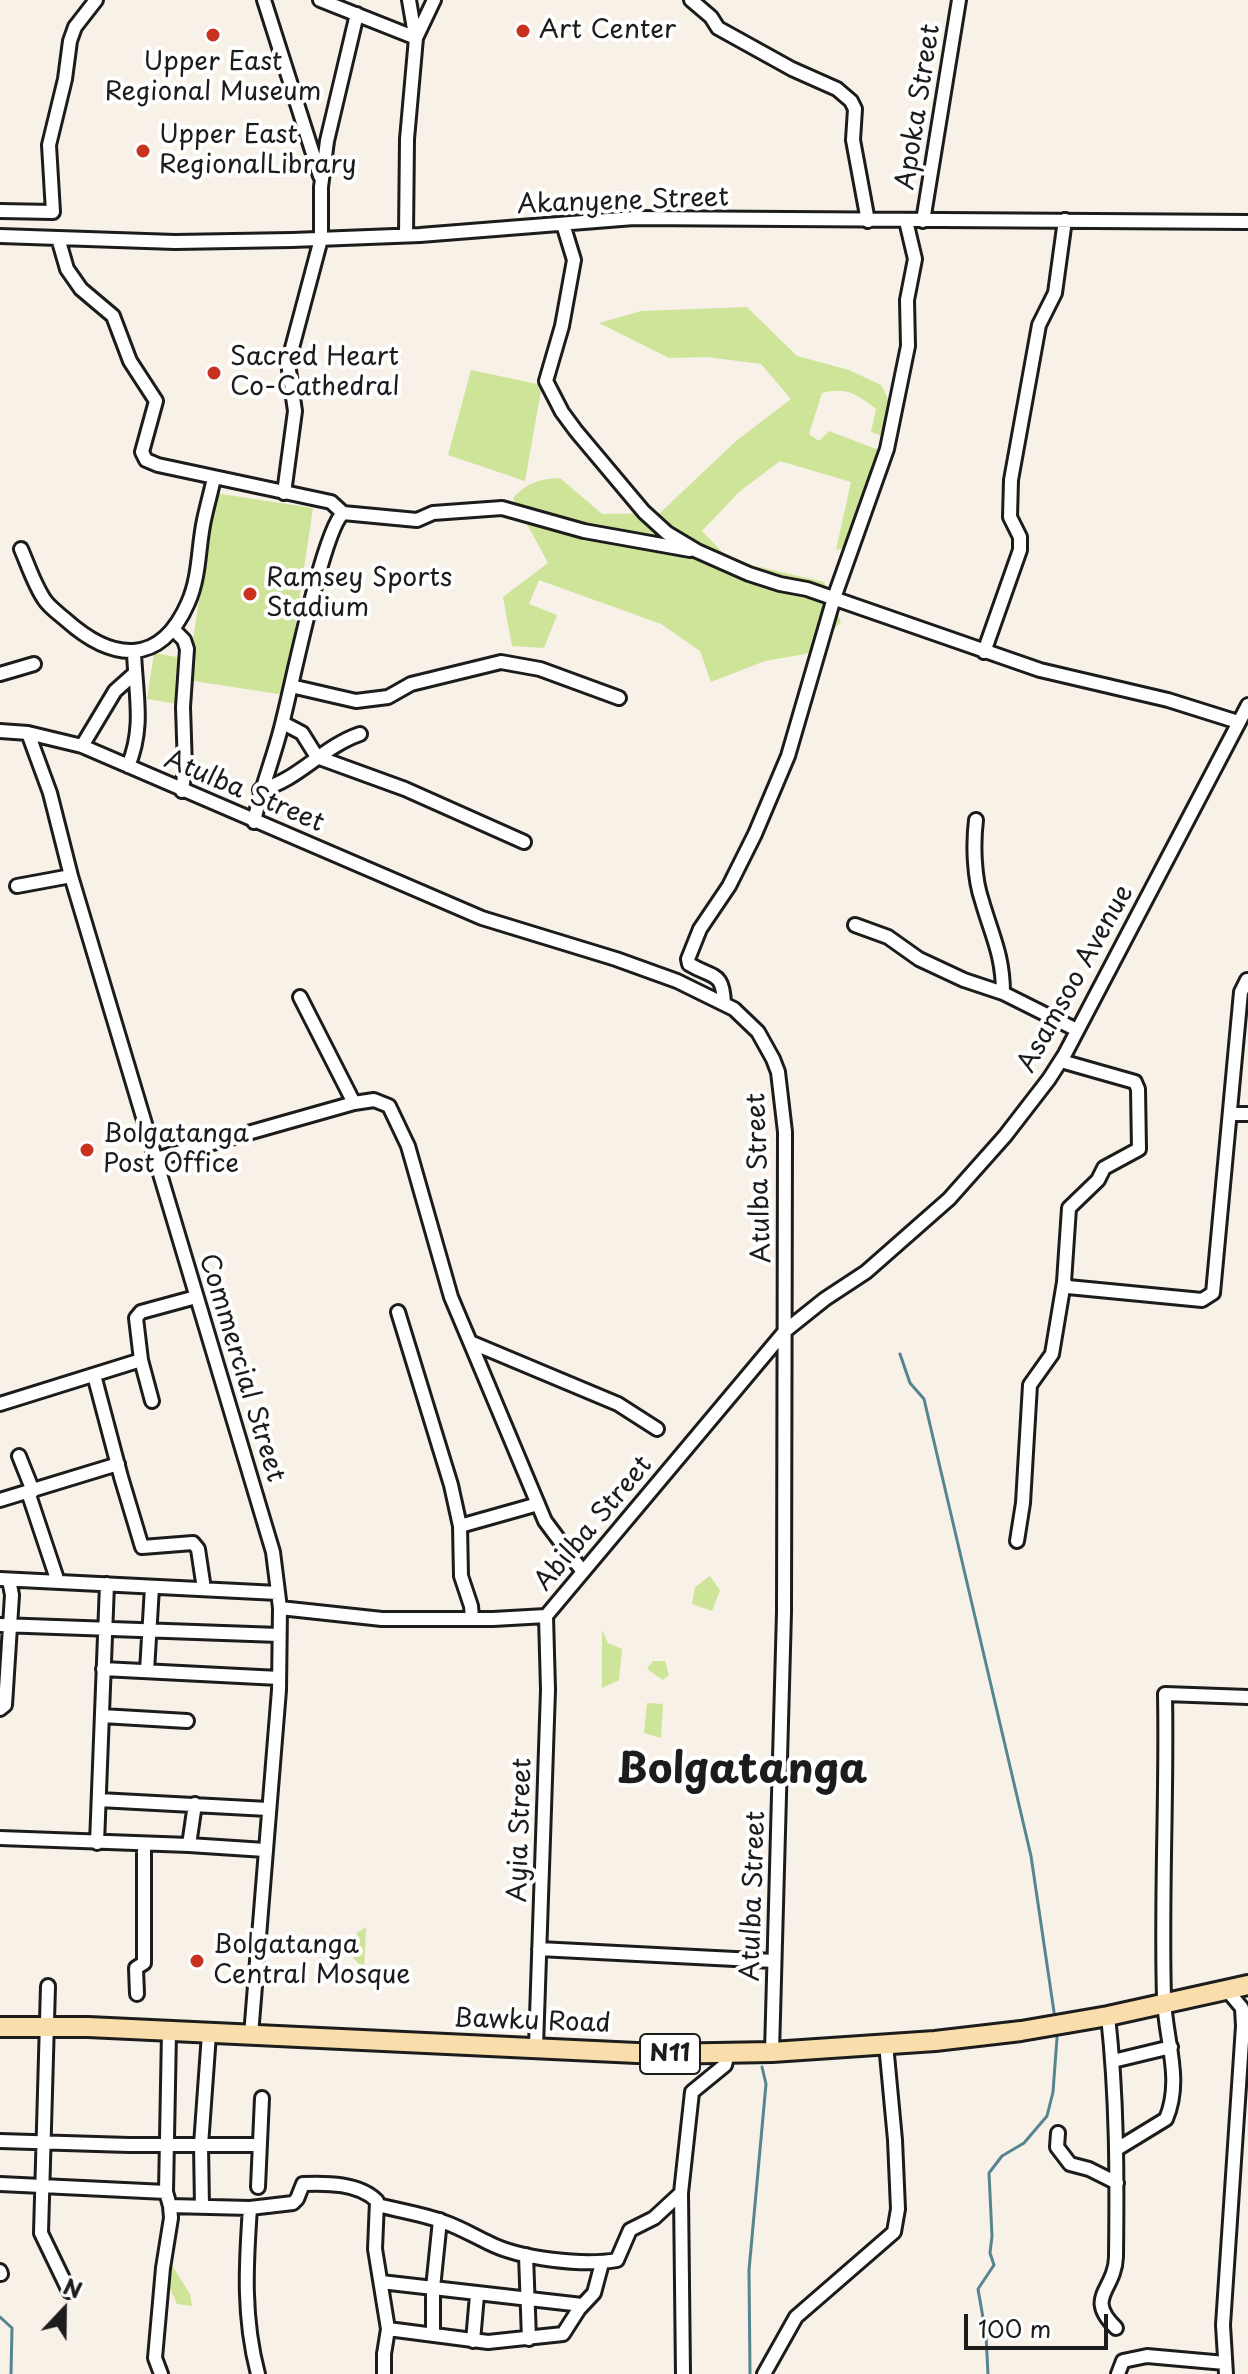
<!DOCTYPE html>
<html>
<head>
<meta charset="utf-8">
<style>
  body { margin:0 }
  #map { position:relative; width:1248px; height:2374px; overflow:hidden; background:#f7f1e8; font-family:"Playpen Sans",sans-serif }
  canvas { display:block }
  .north { position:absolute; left:24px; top:2270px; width:80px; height:80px; -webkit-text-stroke:6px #fff; paint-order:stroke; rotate:22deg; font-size:22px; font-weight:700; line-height:32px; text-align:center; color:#1c1c1c }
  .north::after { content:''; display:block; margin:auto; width:28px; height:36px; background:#1c1c1c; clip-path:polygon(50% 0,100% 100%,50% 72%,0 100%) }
  .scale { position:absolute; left:964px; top:2314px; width:144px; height:36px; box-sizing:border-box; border:4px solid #1c1c1c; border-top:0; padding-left:10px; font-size:24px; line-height:28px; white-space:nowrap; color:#1c1c1c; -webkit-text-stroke:6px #fff; paint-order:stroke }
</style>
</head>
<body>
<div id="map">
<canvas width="1248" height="2374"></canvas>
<div class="north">N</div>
<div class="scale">100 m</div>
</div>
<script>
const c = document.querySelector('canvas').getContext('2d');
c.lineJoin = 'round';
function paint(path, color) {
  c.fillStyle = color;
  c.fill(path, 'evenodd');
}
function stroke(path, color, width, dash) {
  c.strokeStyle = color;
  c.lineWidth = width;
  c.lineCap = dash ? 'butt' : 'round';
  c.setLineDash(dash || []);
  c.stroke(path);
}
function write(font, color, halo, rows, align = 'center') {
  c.font = font + ' "Playpen Sans",sans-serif';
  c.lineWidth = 8;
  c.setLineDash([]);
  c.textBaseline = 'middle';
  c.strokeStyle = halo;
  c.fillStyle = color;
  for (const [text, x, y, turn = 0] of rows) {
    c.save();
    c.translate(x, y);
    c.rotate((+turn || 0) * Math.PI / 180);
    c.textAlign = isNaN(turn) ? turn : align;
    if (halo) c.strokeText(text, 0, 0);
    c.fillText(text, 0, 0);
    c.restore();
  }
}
paint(new Path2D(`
  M747 307 797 356 849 370 881 385 892 407 882 436 871 432 876 409C856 394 847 387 822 393L809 434 819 441 829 431 884 452 854 545 836 550 851 482 780 461 739 492 702 531 730 560 824 582 841 622 811 653 765 661 711 682 700 651 661 624 539 580 529 604 557 615 544 648 512 646 503 597 548 563 513 498C527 483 539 479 560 478L602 514 660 513 736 441 791 399 761 364 707 357 669 358 599 323 641 311Z
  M471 370 542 385 525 481 448 455Z
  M215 493 313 508 285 695 187 680Z
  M154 653 183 658 177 704 147 699Z
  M710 1576 720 1590 712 1611 692 1604 695 1587Z
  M602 1630 608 1643 622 1649 619 1680 602 1688Z
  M653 1661H665L669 1675 663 1680 647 1669Z
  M647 1703 663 1704 661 1738 644 1733Z
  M366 1927 364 1968 353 1958 357 1933Z
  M168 2259 190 2294 192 2306 177 2304 163 2273Z`), '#cee499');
stroke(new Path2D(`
  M900 1354 910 1383 924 1399 1031 1856 1054 2012
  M1246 2077 1247 2049
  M1229 2312 1232 2374
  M0 2317 12 2328 11 2374
  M750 2374 749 2270 766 2084 762 2067
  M988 2374 986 2335 978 2289 994 2265 990 2253 992 2236 989 2173 1002 2156 1024 2143 1047 2116 1053 2092 1057 2038`), '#578491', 3);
const minor = new Path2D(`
  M264 0 320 176
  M320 0 416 38
  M409 0 415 35
  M691 0 711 17 718 28 792 69 837 89 851 101 855 109 853 140 868 221
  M0 211 53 212 49 145 65 79 70 41 75 27 96 0
  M923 221 959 0
  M563 224 574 260 562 326 546 381 562 412 576 431 644 512 667 533 697 551 749 574 780 584 807 589 1040 670 1168 700 1238 722
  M406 235 407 139 416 38 434 0
  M0 236 175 242 292 240 420 235 634 218 1248 222
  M58 238 67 269 81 289 113 316 130 361 156 401 142 452 146 460 158 465 331 502 343 513
  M284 493 295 411 288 363 321 239V187L327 141 357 14
  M21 549C28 565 34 584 44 599 49 607 59 614 66 620 112 661 160 667 188 603 200 576 198 548 204 520 207 506 211 492 214 478
  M173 629 184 640 187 649 183 707 185 768 182 791
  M984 652 1020 550V537L1010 517 1011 480 1039 325 1055 293 1065 220
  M0 674 34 664
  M291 686 356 701 388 697 411 684 501 662 540 669 619 698
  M283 723 302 733 317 757 405 789 524 842
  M0 731 28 733 82 746 482 918 616 959 677 981 734 1009 758 1032 773 1059 778 1072 785 1132 784 1612 772 2052
  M28 733 50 793 71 876 273 1552 280 1608 279 1690 251 2035
  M82 746 115 691 134 674
  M128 766C145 727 135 691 134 651
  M260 790C299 780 322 747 360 734
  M976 820C973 844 974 878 982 901 992 936 1003 955 1003 993
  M254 822C261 787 275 755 283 720 292 685 323 531 343 513L417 520 433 513 502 508 584 531 690 550
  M17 886 71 876
  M855 925 888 937 919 959 964 980 1003 993 1077 1030
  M300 997 354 1103
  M724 1004C723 971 714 979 689 964L688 959 700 929 729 886 755 834 788 756 834 598 887 449 908 346 907 300 915 259 906 221
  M1230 1114H1248
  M156 1159 354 1103 374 1100 389 1106 408 1146 451 1297 470 1342 545 1521 583 1572
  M1064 1282 1068 1287 1202 1300 1213 1293 1241 992 1247 980
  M398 1312 451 1485 460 1526 461 1576 471 1606 472 1618
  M470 1342 618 1404 657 1429
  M94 1375 121 1477 142 1547 193 1543 198 1549 204 1589
  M152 1401 141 1360 136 1318 141 1312 196 1297
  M0 1404 141 1360
  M19 1456 33 1491
  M28 1492 58 1582
  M0 1500 118 1464
  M460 1526 538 1504
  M1017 1541 1023 1503 1030 1385 1052 1354 1064 1282 1069 1208 1098 1180 1104 1168 1139 1149 1138 1089 1135 1082 1061 1061
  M0 1579 278 1593
  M280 1608 382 1619H493L546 1616 785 1331 825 1299 866 1272 949 1199 1005 1136 1049 1079 1065 1054 1248 705
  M0 1625 279 1635
  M103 1669 279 1678
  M147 1671 152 1587
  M0 1709 5 1705 12 1595 9 1580
  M102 1716 187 1721
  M99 1800 268 1809
  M0 1838 189 1845 265 1850
  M97 1843 107 1584
  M189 1845 195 1804
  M539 1949 774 1961
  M48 1986 41 2233 69 2291
  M137 1994 136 1968 144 1963V1845
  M1108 2016C1117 2097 1117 2176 1116 2257 1115 2291 1084 2297 1116 2328
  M536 2046 548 1690 546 1616
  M1113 2061 1171 2047
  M1058 2133 1057 2147 1070 2164 1089 2169 1117 2183
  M0 2141 129 2145H260
  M1117 2149 1166 2119C1183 2079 1165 2039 1164 1998 1161 1897 1167 1795 1165 1694L1248 1697
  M0 2184 166 2192 170 2206
  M258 2187 262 2098
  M166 2192 169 2032
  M378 2205C400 2211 423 2214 444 2222 461 2228 474 2236 489 2243 520 2259 584 2266 617 2260L630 2230 654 2218 681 2193
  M202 2207 201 2145 209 2034
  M250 2208C246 2265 243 2318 258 2374
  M526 2255 529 2339
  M0 2271 1 2274
  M381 2282 582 2305
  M388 2329 488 2342 563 2334 579 2309 594 2293 602 2263
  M433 2334V2288L440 2220
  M473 2341 477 2295
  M161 2374 155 2358 163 2268 171 2218 170 2206 250 2208 293 2203 297 2199 303 2184C327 2183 359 2183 377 2201L375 2249 388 2329 384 2354V2374
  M683 2374 681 2193 692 2092 725 2065 728 2053
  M764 2374 796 2317 894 2232 898 2209 895 2140 886 2044
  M1118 2374 1123 2361 1147 2356 1225 2363
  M1226 2374 1223 2325 1243 2026 1242 2008 1227 1990`);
const highway = new Path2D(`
  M0 2027H88L658 2054 772 2052 935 2041 1021 2031 1108 2016 1248 1985`);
stroke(minor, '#1c1c1c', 18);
stroke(highway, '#1c1c1c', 24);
stroke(minor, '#fff', 12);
stroke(highway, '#f9deab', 18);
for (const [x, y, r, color] of [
  [523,31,8,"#c8321e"],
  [213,35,8,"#c8321e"],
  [143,151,8,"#c8321e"],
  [214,373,8,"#c8321e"],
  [250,594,8,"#c8321e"],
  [87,1150,8,"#c8321e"],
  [197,1961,8,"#c8321e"]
]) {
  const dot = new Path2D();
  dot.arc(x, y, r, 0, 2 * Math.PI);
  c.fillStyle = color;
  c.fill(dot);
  stroke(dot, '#fff', 3);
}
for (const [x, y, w] of [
  [670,2054,60]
]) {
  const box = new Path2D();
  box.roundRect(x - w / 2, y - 20, w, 40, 6);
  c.fillStyle = '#fff';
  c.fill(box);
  stroke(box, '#1c1c1c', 2);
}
write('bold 24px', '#1c1c1c', null, [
  ["N11",670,2054]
]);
write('26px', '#1c1c1c', '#fff', [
  ["Art Center",539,31],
  ["Upper East",213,63,"center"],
  ["Regional Museum",213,93,"center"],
  ["Upper East",159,136],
  ["RegionalLibrary",159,166],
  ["Sacred Heart",230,358],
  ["Co-Cathedral",230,388],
  ["Ramsey Sports",266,579],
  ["Stadium",266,609],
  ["Bolgatanga",103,1135],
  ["Post Office",103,1165],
  ["Bolgatanga",213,1946],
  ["Central Mosque",213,1976]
], 'left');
write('26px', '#1c1c1c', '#fff', [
  ["Apoka Street",919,107,-81],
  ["Akanyene Street",623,202,-2],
  ["Atulba Street",244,792,23],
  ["Asamsoo Avenue",1076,979,-61],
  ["Atulba Street",760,1178,-92],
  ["Commercial Street",241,1368,73],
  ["Abilba Street",594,1524,-50],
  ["Ayia Street",521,1830,-88],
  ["Atulba Street",754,1896,-88],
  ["Bawku Road",532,2022,2]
]);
write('bold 42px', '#1c1c1c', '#fff', [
  ["Bolgatanga",742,1771]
]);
</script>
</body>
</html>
